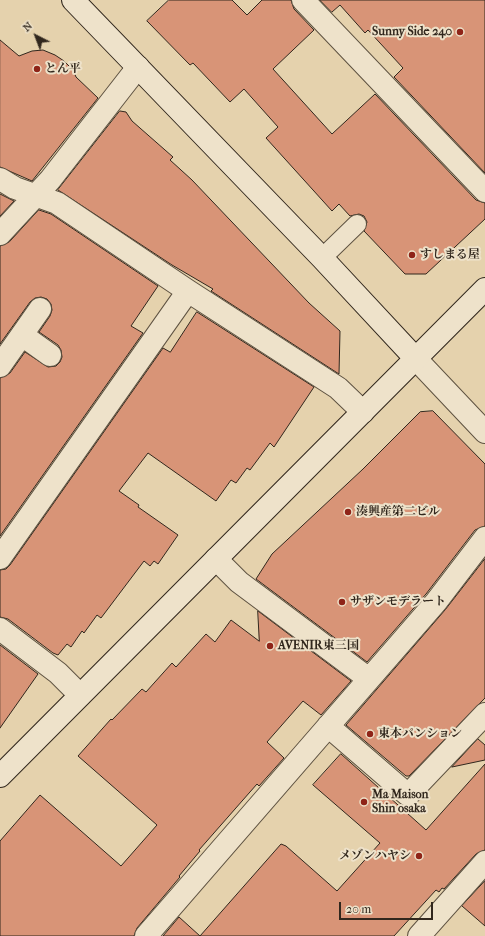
<!DOCTYPE html>
<html>
<head>
<meta charset="utf-8">
<style>
  body { margin:0 }
  #map { position:relative; width:485px; height:936px; overflow:hidden; background:#e5d2ad; font-family:"IM FELL French Canon",serif }
  canvas { display:block }
  .north { position:absolute; left:16px; top:16px; width:40px; height:40px; -webkit-text-stroke:3px #eee2ca; paint-order:stroke; rotate:318deg; font-size:11px; font-weight:700; line-height:16px; text-align:center; color:#31271d }
  .north::after { content:''; display:block; margin:auto; width:14px; height:18px; background:#31271d; clip-path:polygon(50% 0,100% 100%,50% 72%,0 100%) }
  .scale { position:absolute; left:339px; top:902px; width:94px; height:18px; box-sizing:border-box; border:2px solid #31271d; border-top:0; padding-left:5px; font-size:12px; line-height:14px; white-space:nowrap; color:#31271d; -webkit-text-stroke:3px #eee2ca; paint-order:stroke }
</style>
</head>
<body>
<div id="map">
<canvas width="485" height="936"></canvas>
<div class="north">N</div>
<div class="scale">20 m</div>
</div>
<script>
const c = document.querySelector('canvas').getContext('2d');
c.lineJoin = 'round';
function paint(path, color) {
  c.fillStyle = color;
  c.fill(path, 'evenodd');
}
function stroke(path, color, width, dash) {
  c.strokeStyle = color;
  c.lineWidth = width;
  c.lineCap = dash ? 'butt' : 'round';
  c.setLineDash(dash || []);
  c.stroke(path);
}
function write(font, color, halo, rows, align = 'center') {
  c.font = font + ' "IM FELL French Canon","Noto Serif JP",serif';
  c.lineWidth = 4;
  c.setLineDash([]);
  c.textBaseline = 'middle';
  c.strokeStyle = halo;
  c.fillStyle = color;
  for (const [text, x, y, turn = 0] of rows) {
    c.save();
    c.translate(x, y);
    c.rotate((+turn || 0) * Math.PI / 180);
    c.textAlign = isNaN(turn) ? turn : align;
    if (halo) c.strokeText(text, 0, 0);
    c.fillText(text, 0, 0);
    c.restore();
  }
}
const building = new Path2D(`
  M169 0H232L247 15 262 0H291L294 9 314 30 273 69 332 134 375 94 476 200 485 203V219L426 274H405L364 231 367 222 364 216 359 214 350 216 339 204 332 211 266 138 278 127 244 89 230 102 193 63 190 65 147 21Z
  M320 0H485V173L394 77 403 68 368 30 365 33 340 5 332 12Z
  M0 40 19 56 32 51 43 50 55 55 64 61 73 70 76 77 98 98 32 181 0 167Z
  M120 111 126 112 132 121 173 157 170 160 192 180 309 303 340 331 339 374 211 291 213 289 172 265 58 190Z
  M0 194 14 201 0 216Z
  M39 210 51 214 158 286 131 326 143 333 0 536V378L10 373 25 352 48 367 56 366 60 362 62 357 61 350 58 345 39 332 50 316 52 310 51 304 47 299 41 297 35 298 30 302 0 344V246L9 242Z
  M197 312 314 387 274 447 270 443 250 470 247 468 236 483 231 480 216 501 148 453 119 491 139 505 138 507 178 535 158 564 154 561 150 566 144 561 101 618 97 615 84 633 82 631 71 647 67 644 58 655 53 653 8 619 0 617V570L6 569 10 565 163 348 170 352Z
  M433 411 485 464V526L475 530 426 594 367 662 256 579 272 554 363 469 420 412Z
  M485 559V698L409 776H406L346 725 445 610Z
  M258 611 351 681 321 715 303 701 267 742 284 758 259 786 257 784 199 850 200 851 179 876 180 877 137 928 134 936H0V841L40 795 121 866 157 825 78 756 111 719 112 720 142 689 146 692 172 663 176 667 206 634 215 642 231 620 259 641Z
  M0 645 38 674 0 728Z
  M478 739 485 745V760L452 767Z
  M341 754 426 830 485 764V850L476 854 444 889 442 888 439 892 436 890 394 936H163L179 917 200 936 281 844 286 846 337 891 380 843 313 785Z
  M485 881V926L462 906Z`);
paint(building, '#d89477');
stroke(building, '#31271d', 1);
const lane = new Path2D(`
  M322 258 357 224`);
const street = new Path2D(`
  M303 0 485 191
  M0 179 15 188 57 203 188 291 338 388 363 412
  M0 234 50 180 138 67
  M22 335 50 355
  M416 359 485 432
  M0 366 40 309
  M0 558 188 291
  M216 559 239 582 369 679
  M0 629 58 673 80 695
  M328 726 408 795 485 714
  M146 936 436 602 485 538
  M419 936 485 862`);
const secondary = new Path2D(`
  M73 0 322 258 416 359
  M0 776 485 289`);
stroke(lane, '#5e5241', 20);
stroke(street, '#5e5241', 24);
stroke(secondary, '#31271d', 24);
stroke(lane, '#eee2ca', 18);
stroke(street, '#eee2ca', 22);
stroke(secondary, '#eee2ca', 22);
for (const [x, y, r, color] of [
  [460,32,4,"#8f2418"],
  [37,69,4,"#8f2418"],
  [412,255,4,"#8f2418"],
  [348,512,4,"#8f2418"],
  [342,602,4,"#8f2418"],
  [270,646,4,"#8f2418"],
  [370,734,4,"#8f2418"],
  [364,802,4,"#8f2418"],
  [419,856,4,"#8f2418"]
]) {
  const dot = new Path2D();
  dot.arc(x, y, r, 0, 2 * Math.PI);
  c.fillStyle = color;
  c.fill(dot);
  stroke(dot, '#eee2ca', 1.5);
}
write('bold 12px', '#31271d', '#eee2ca', [
  ["Sunny Side 240",452,32,"right"],
  ["とん平",45,69],
  ["すしまる屋",420,255],
  ["湊興産第二ビル",356,512],
  ["サザンモデラート",350,602],
  ["AVENIR東三国",278,646],
  ["東本パンション",378,734],
  ["Ma Maison",372,795],
  ["Shin osaka",372,809],
  ["メゾンハヤシ",411,856,"right"]
], 'left');
</script>
</body>
</html>
